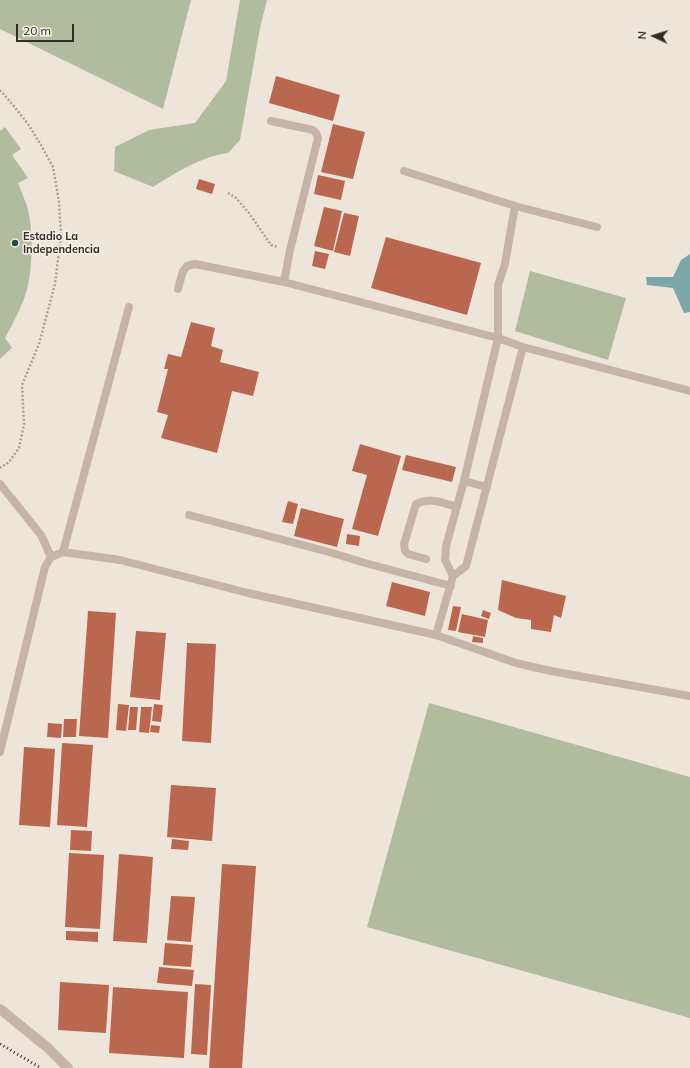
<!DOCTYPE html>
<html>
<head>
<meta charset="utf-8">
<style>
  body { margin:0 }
  #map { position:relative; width:690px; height:1068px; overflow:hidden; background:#eee5da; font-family:Mulish,sans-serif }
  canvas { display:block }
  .north { position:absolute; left:634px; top:16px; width:40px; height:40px; -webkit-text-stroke:3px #f7efe6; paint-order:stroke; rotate:274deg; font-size:11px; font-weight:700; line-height:16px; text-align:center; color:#332b27 }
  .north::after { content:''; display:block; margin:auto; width:14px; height:18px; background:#332b27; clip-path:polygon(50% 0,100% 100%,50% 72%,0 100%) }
  .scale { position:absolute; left:16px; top:24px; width:58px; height:18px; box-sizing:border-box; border:2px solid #332b27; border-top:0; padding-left:5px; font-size:12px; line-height:14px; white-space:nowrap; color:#332b27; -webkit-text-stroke:3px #f7efe6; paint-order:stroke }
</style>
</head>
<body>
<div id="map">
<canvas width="690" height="1068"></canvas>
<div class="north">N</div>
<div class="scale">20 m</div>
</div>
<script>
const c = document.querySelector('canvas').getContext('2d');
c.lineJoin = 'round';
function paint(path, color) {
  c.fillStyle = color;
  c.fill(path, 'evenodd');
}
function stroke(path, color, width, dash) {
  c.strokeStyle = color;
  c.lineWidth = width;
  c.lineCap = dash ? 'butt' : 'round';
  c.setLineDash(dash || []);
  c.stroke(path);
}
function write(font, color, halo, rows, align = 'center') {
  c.font = font + ' Mulish,sans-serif';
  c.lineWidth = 3;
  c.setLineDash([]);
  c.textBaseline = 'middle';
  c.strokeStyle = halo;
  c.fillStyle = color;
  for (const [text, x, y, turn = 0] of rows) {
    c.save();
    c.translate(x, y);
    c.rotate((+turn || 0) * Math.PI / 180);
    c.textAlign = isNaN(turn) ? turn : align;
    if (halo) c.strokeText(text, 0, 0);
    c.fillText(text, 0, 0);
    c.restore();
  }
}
paint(new Path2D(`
  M0 0H191L163 109 0 29Z
  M240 0H267L260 28 240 140 228 153C202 156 175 173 153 187L114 171 115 147 149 130 195 123 226 81Z
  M5 127 21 149 12 155 28 178 18 183C21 191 24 198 27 206 34 231 33 275 24 299 19 312 12 325 5 338L12 348 0 359V131Z
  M530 271 626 298 608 360 515 331Z
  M429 703 690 777V1018L367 927Z`), '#b1bc9c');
paint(new Path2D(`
  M690 254V312L684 313 673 288 647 285 646 277H673L681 260Z`), '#7ca7a8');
paint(new Path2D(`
  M276 76 340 95 333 121 269 103Z
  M333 124 365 132 353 179 321 172Z
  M318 175 345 181 341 200 314 194Z
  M199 179 215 184 212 194 196 189Z
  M324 207 342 211 333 251 314 246Z
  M344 213 359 216 350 256 334 252Z
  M386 237 481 263 467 315 371 288Z
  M315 251 329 254 325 269 312 266Z
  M191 322 215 328 211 346 223 350 220 362 259 372 253 396 232 391 217 453 161 438 168 415 157 412 168 369H164L168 354 181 357Z
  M360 444 401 456 378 536 352 529 367 475 352 471Z
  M406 455 456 467 452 482 402 470Z
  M288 501 298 504 293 524 282 522Z
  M301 508 344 519 337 547 294 536Z
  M347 534 360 536 359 546 346 544Z
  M502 580 566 596 561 618 554 615 551 632 531 629V620L516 618 498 610Z
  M392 582 430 592 425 616 386 606Z
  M453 606 461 607 456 631 448 630Z
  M483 610 491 613 489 619 481 616Z
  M88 611 116 613 108 738 79 736Z
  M462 614 488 620 485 637 458 632Z
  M136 631 166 633 160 700 130 697Z
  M473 636 483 638V643L472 642Z
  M187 643 216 644 211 743 182 741Z
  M118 704 129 705 126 731 116 730Z
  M154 704 163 705 161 722 152 721Z
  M130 707H138L136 730H128Z
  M141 707H152L149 733 139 732Z
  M64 719H77L76 737H63Z
  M48 723 62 724 61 738 47 737Z
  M151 725 160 726 159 733 150 732Z
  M62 743 93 745 87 827 57 825Z
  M24 747 55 749 50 827 19 825Z
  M171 785 216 788 212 841 167 837Z
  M71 830 92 831 91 851 70 850Z
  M172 839 189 841 188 850 171 849Z
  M69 853 104 855 100 929 65 927Z
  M119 854 153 857 147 943 113 941Z
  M222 864 256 866 242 1068H209Z
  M171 896 195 897 191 942 167 940Z
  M66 931 98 932V942L66 940Z
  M165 943 193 945 191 967 163 965Z
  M159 967 194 970 192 986 157 983Z
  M60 982 109 985 106 1033 58 1030Z
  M195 984 211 985 207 1055 191 1054Z
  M113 987 188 992 184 1058 109 1053Z`), '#b9674e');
stroke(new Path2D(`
  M0 90 13 105 28 124 41 145 53 167 59 202 61 235 55 284 39 344 22 385 24 424 19 448 9 462 0 468
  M228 193 236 198 249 213 271 245 278 247`), '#b19f92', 2.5, [2, 2]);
stroke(new Path2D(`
  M271 121 313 130 316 133 318 138 290 250 284 282
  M404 171 515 206 597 227
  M178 289 183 271 187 266 195 264 284 282 498 338 523 347 690 391
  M464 481 487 487
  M0 484 41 535 51 557
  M189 515 329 552 365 563 451 586
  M63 552 129 307
  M426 559 408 554 405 551 404 544 416 504C430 497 444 503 457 507
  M453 576 466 566 523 347
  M436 635 453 576 445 560 446 546 464 481 498 338V285L505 264 515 206
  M0 752 45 567 51 557 63 552 120 560 248 593 436 635 516 663 551 671 690 696`), '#c5b5a8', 8);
stroke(new Path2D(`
  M0 1009 48 1048 68 1068`), '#c5b5a8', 10);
stroke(new Path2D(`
  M0 1044 41 1068`), '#332b27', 3, [1, 3]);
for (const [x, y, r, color] of [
  [15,243,4,"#214d4f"]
]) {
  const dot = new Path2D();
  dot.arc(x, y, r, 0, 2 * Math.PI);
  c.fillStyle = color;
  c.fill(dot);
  stroke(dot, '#f7efe6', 1.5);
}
write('bold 11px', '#332b27', '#f7efe6', [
  ["Estadio La",23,237],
  ["Independencia",23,250]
], 'left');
</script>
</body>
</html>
